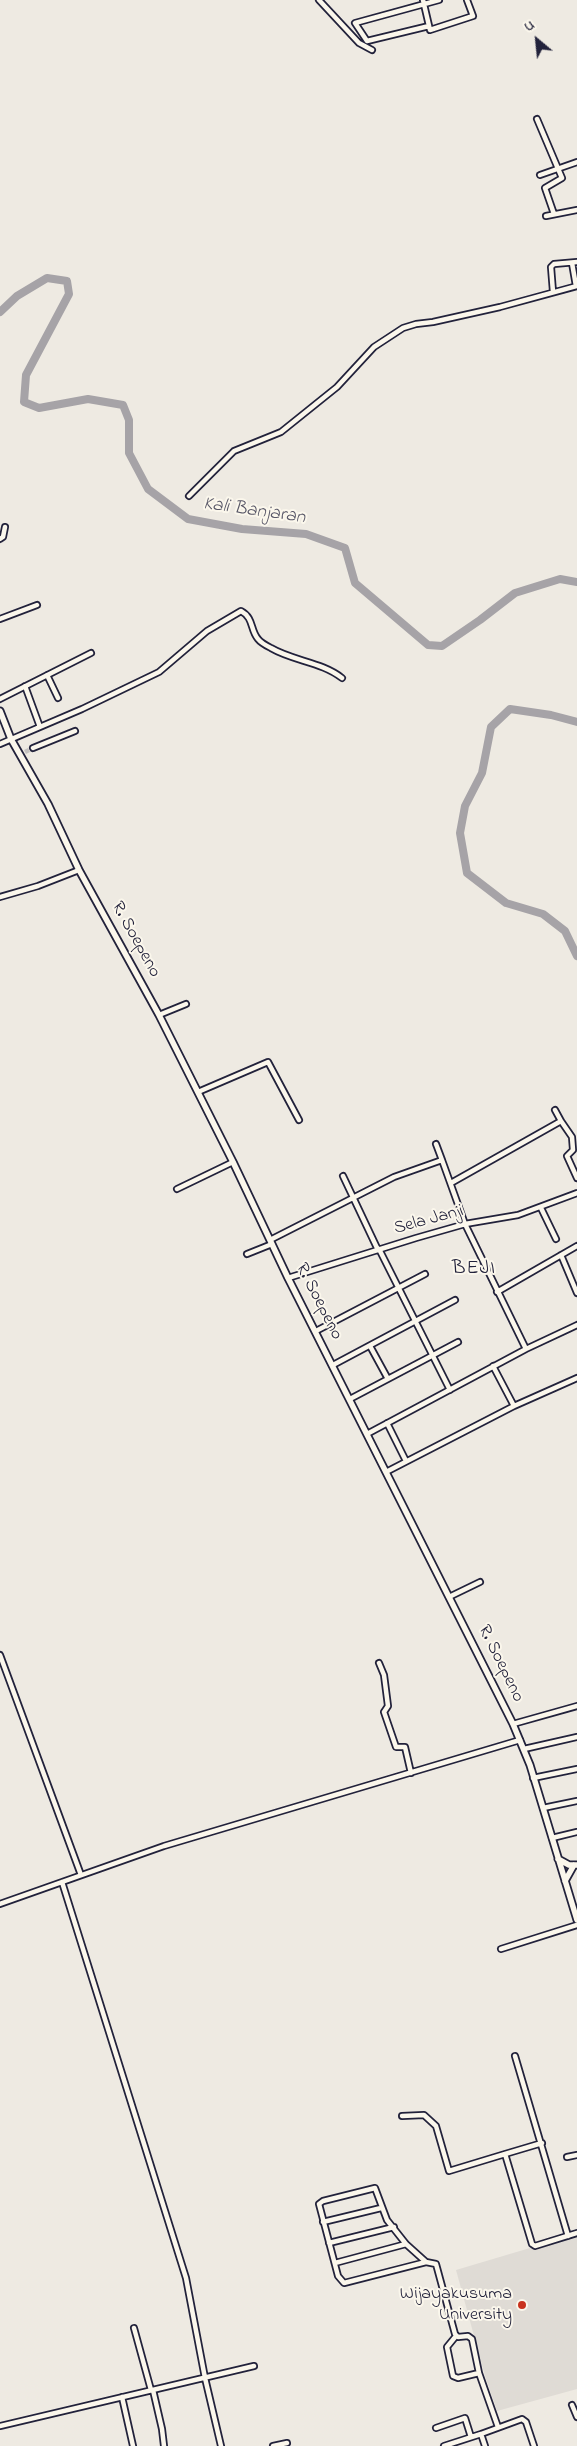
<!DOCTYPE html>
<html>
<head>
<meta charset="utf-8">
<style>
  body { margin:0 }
  #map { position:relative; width:577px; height:2446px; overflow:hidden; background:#eeeae2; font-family:"Indie Flower",sans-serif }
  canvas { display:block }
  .north { position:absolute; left:512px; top:15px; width:50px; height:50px; -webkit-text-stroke:4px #fbf7ec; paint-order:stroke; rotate:332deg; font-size:14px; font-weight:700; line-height:20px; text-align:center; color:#22223b }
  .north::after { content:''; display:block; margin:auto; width:18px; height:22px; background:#22223b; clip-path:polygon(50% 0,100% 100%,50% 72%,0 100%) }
</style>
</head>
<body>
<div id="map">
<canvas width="577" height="2446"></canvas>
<div class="north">U</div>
</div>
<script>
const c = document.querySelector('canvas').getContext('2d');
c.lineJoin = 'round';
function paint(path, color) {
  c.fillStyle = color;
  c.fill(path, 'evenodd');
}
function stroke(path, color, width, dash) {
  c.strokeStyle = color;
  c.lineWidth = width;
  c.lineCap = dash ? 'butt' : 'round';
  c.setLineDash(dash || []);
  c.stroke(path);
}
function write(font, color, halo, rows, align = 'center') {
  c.font = font + ' "Indie Flower",sans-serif';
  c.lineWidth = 4;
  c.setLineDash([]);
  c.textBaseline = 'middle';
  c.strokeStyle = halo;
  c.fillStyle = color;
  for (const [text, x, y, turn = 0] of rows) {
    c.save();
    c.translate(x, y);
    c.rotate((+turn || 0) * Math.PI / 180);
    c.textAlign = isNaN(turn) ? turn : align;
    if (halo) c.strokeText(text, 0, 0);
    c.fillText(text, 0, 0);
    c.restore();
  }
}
paint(new Path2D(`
  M577 2234V2389L497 2411 485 2376 456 2270Z`), '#dfdbd5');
stroke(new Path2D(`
  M0 312 17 296 47 278 67 281 69 294 26 375 24 402 39 408 88 399 123 405 129 420V453L148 489 188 519 242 529 306 534 345 548 355 583 428 645 442 646 480 620 515 593 560 579 577 582
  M577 722 551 715 510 709 491 727 482 773 465 806 460 833 467 873 506 903 543 914 565 931 577 956`), '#a6a3a7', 8);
stroke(new Path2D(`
  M25 752 33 748`), '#c5c2c1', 4.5, [4.5, 2]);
const minor = new Path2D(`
  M319 0 359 43 372 50
  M423 0 430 30 473 16 467 0
  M429 26 367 41 355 23 439 0
  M537 119 562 178 545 188 554 214
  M540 175 577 162
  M546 216 577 210
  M572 263 576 286
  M553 292 551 267 554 264 577 262
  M189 496 234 451 281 432 337 387 374 347 403 328 416 324 433 322 500 307 577 286
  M0 539 3 537 5 527
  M0 619 37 605
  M47 675 58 698
  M25 686 40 727
  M0 699 91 653
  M0 744 82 709 159 672 207 631 241 611C254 618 250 630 258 639 261 643 267 646 271 648 293 661 322 662 342 678
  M33 748 75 731
  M0 897 38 886 79 870
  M159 1015 186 1004
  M198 1092 268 1062 299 1120
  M555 1110 561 1121
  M436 1144 442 1160
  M343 1176 378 1250
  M451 1183 561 1121 572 1137 573 1150 567 1156 577 1178
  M177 1189 233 1162
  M541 1208 556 1239
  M270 1240 394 1177 442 1160 465 1224 526 1349
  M379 1249 450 1390
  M247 1254 272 1244
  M561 1255 577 1293
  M288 1278 416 1238 465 1224 518 1215 577 1193
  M497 1292 577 1246
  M316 1331 425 1274
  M370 1346 388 1379
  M333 1365 455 1300
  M493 1366 514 1406
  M350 1399 458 1342
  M387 1423 406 1461
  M367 1434 526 1349 577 1325
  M386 1472 514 1406 577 1378
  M449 1597 480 1582
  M0 1655 81 1875
  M379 1663 384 1675 388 1706 384 1712 396 1747H405L411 1773
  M513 1724 577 1706
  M524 1749 577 1737
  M533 1778 577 1769
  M543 1808 577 1801
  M552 1838 577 1832
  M62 1882 186 2278 205 2378 221 2446
  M0 1904 164 1846 520 1740
  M501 1949 577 1925
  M515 2056 568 2236
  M402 2116 424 2115 436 2126 449 2171 505 2154
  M542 2143 505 2154 532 2244 535 2246 577 2233
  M567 2157 577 2155
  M323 2222 381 2208
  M329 2243 394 2227
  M426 2262 406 2244 387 2220 375 2188 323 2201 319 2204 338 2276 344 2283 426 2262 436 2264 455 2334 458 2337 468 2336 472 2339 479 2373 498 2427
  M335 2263 406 2244
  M134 2328 151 2390
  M456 2336 447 2347 453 2376 458 2378 479 2373
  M153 2390 162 2429 164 2446
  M122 2397 133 2446
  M572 2405 577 2417
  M0 2426 254 2366
  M436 2428 465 2418 471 2437
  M273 2446 287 2443
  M444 2446 481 2434
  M485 2446 481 2434 522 2419 526 2422 534 2446`);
const tertiary = new Path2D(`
  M0 711 11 739 48 804 79 870 159 1015 233 1162 288 1278 513 1724 530 1765 577 1920
  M558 1859 569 1865H577
  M565 1881 574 1865`);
stroke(minor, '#22223b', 8);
stroke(tertiary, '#22223b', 9);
stroke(minor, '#fbf7ec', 4.5);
stroke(tertiary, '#fbf7ec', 5.5);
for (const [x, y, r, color] of [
  [522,2305,5,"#c8321e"]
]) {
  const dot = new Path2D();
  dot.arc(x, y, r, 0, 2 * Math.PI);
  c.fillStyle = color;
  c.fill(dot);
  stroke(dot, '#fbf7ec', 2);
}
write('18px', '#22223b', '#fbf7ec', [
  ["R. Soepeno",135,940,61],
  ["Sela Janji",429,1221,-15],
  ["R. Soepeno",318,1302,63],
  ["R. Soepeno",500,1664,64]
]);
write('18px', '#22223b', '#fbf7ec', [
  ["Wijayakusuma",512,2295],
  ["University",512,2316]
], 'right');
write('italic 19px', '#575666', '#fbf7ec', [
  ["Kali Banjaran",254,512,8]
]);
c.letterSpacing = '1px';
write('20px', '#22223b', '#fbf7ec', [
  ["BEJI",474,1270]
]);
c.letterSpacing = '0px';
</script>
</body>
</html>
